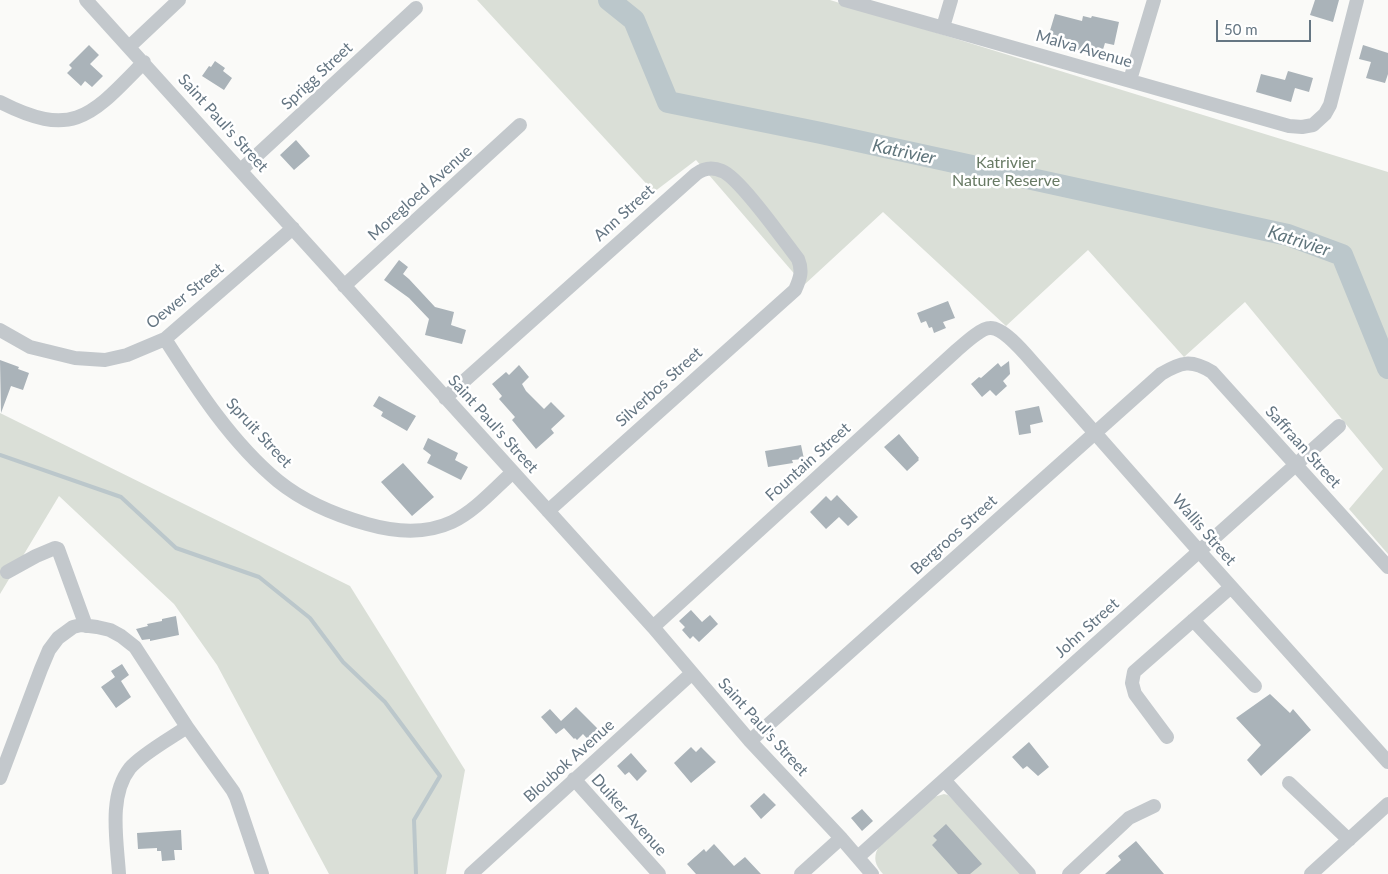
<!DOCTYPE html>
<html>
<head>
<meta charset="utf-8">
<style>
  body { margin:0 }
  #map { position:relative; width:1388px; height:874px; overflow:hidden; background:#fafaf8; font-family:Lato,sans-serif }
  canvas { display:block }
  .scale { position:absolute; left:1216px; top:20px; width:95px; height:22px; box-sizing:border-box; border:2px solid #657683; border-top:0; padding-left:6px; font-size:15px; line-height:18px; white-space:nowrap; color:#657683; -webkit-text-stroke:4px #fff; paint-order:stroke }
</style>
</head>
<body>
<div id="map">
<canvas width="1388" height="874"></canvas>
<div class="scale">50 m</div>
</div>
<script>
const c = document.querySelector('canvas').getContext('2d');
c.lineJoin = 'round';
function paint(path, color) {
  c.fillStyle = color;
  c.fill(path, 'evenodd');
}
function stroke(path, color, width, dash) {
  c.strokeStyle = color;
  c.lineWidth = width;
  c.lineCap = dash ? 'butt' : 'round';
  c.setLineDash(dash || []);
  c.stroke(path);
}
function write(font, color, halo, rows, align = 'center') {
  c.font = font + ' Lato,sans-serif';
  c.lineWidth = 5;
  c.setLineDash([]);
  c.textBaseline = 'middle';
  c.strokeStyle = halo;
  c.fillStyle = color;
  for (const [text, x, y, turn = 0] of rows) {
    c.save();
    c.translate(x, y);
    c.rotate((+turn || 0) * Math.PI / 180);
    c.textAlign = isNaN(turn) ? turn : align;
    if (halo) c.strokeText(text, 0, 0);
    c.fillText(text, 0, 0);
    c.restore();
  }
}
paint(new Path2D(`
  M477 0H830L1388 172V554L1349 509 1383 469 1245 302 1184 357 1088 250 1006 326 883 212 804 285 696 160 654 192Z
  M0 413 350 586 465 770 446 874H329L217 665 174 604 59 496 0 594Z
  M944 794 948 795 1024 874H883C875 865 873 858 878 848L934 797Z`), '#dadfd7');
stroke(new Path2D(`
  M0 455 121 497 176 548 259 577 310 618 343 662 385 702 440 776 414 820 416 874`), '#bbc7cb', 4);
stroke(new Path2D(`
  M609 0 634 20 668 102 821 133 1288 235 1342 255 1388 368`), '#bbc7cb', 22);
paint(new Path2D(`
  M1315 0H1339L1333 22 1310 15Z
  M1055 14 1082 21 1083 16 1091 18 1092 16 1119 22 1114 45 1105 43 1101 56 1072 48 1074 41 1049 34Z
  M89 45 99 55 90 64 103 76 92 87 85 81 81 86 67 73 72 68 69 65Z
  M1363 45 1388 53V74L1385 83 1366 78 1371 62 1359 59Z
  M215 61 225 68 223 71 232 78 224 90 202 76 209 66 211 67Z
  M1288 71 1313 78 1309 92 1295 88 1291 102 1256 92 1261 74 1285 80Z
  M296 140 310 156 294 170 280 155Z
  M399 260 408 267 403 274 409 279 435 307 454 312 451 325 466 330 462 344 425 335 429 319 409 298 384 280Z
  M948 301 955 318 943 322 946 328 934 333 932 327 929 328 926 321 921 323 917 313Z
  M0 360 19 367 18 369 29 373 23 390 11 386 1 413Z
  M1009 361 1010 374 1003 381 1007 386 996 396 990 390 982 397 971 384 979 377 981 378 998 363 1001 367Z
  M519 365 529 377 522 384 526 391 544 409 551 402 565 416 551 429 554 433 536 449 512 420 515 417 499 399 502 396 492 384 506 372 509 375Z
  M379 396 416 416 407 431 381 416 383 412 373 406Z
  M1039 406 1043 422 1030 425 1031 433 1019 435 1015 411Z
  M899 434 919 458 918 459 919 460 907 471 884 447Z
  M428 438 458 453 455 460 468 467 461 480 427 463 431 455 423 449Z
  M801 445 804 459 792 460 793 463 768 467 765 451Z
  M403 463 434 497 412 516 381 482Z
  M837 495 858 517 848 526 839 517 826 529 810 512 826 496 831 501Z
  M691 610 702 622 710 615 718 624 699 642 693 636 690 639 682 630 685 627 679 621Z
  M176 616 179 635 150 641V639L142 640 136 629 148 626 147 624 162 621V619Z
  M122 664 129 675 121 681 131 697 116 708 101 687 115 677 111 671Z
  M1270 694 1290 713 1293 709 1311 730 1261 776 1247 760 1261 745 1236 718Z
  M576 707 602 733 591 743 583 734 577 740 575 738 574 739 564 728 556 734 541 717 550 709 561 721Z
  M1029 742 1049 767 1038 776 1027 766 1023 769 1012 757Z
  M691 747 696 752 701 747 716 762 691 783 674 763Z
  M631 753 647 771 637 781 629 772 625 775 617 766Z
  M764 793 776 805 761 819 750 806Z
  M862 809 873 821 862 831 851 818Z
  M946 824 982 864 970 874H958L932 845 937 840 933 836Z
  M181 830 182 850H174L175 860 162 861 161 851H157V848L138 849 137 833Z
  M1136 841 1164 874H1105L1121 860 1118 856Z
  M714 844 734 866 745 857 761 874H696L687 864 704 849 706 852Z`), '#aab3b9');
stroke(new Path2D(`
  M86 0 513 472 653 627 750 741 841 838 872 874
  M845 0 1289 126 1302 127 1313 125 1325 114 1330 105 1357 0
  M943 27 951 0
  M129 47 179 0
  M1130 80 1154 0
  M0 102C74 140 92 115 144 62
  M241 170 416 8
  M344 286 520 125
  M0 330 30 347 75 358 105 360 127 355 165 339 293 228
  M165 339C197 389 232 443 278 481 304 502 335 515 367 524 395 532 424 535 452 522 475 511 494 489 513 472
  M445 398 696 174C704 168 713 167 722 171 740 178 784 241 798 259 803 271 800 279 795 290L548 511
  M7 572 36 556 55 548 58 549 86 626
  M1193 620 1255 686
  M653 627 957 350C964 344 981 328 990 328 1004 327 1027 356 1036 366L1199 551 1388 762
  M1167 737 1135 694 1132 683 1134 672 1231 587
  M750 741 1161 374C1181 362 1191 359 1212 372L1388 567
  M0 778 41 669 49 650 58 638 73 627 81 625 97 627 110 630 121 636 135 647 187 727 233 791 236 797 262 874
  M574 779 659 874
  M944 780 1029 874
  M1289 783 1349 840
  M858 857 1339 426
  M119 874C117 841 108 796 130 768 142 754 171 738 187 727
  M471 874 691 674
  M801 874 841 838
  M1069 874 1129 818 1154 806
  M1311 874 1388 804`), '#c3c8cc', 14);
write('16px', '#657683', '#fff', [
  ["Malva Avenue",1084,49,16],
  ["Sprigg Street",317,76,-43],
  ["Saint Paul's Street",223,123,48],
  ["Moregloed Avenue",420,193,-42],
  ["Ann Street",624,213,-42],
  ["Oewer Street",185,296,-39],
  ["Silverbos Street",659,387,-42],
  ["Saint Paul's Street",493,424,48],
  ["Spruit Street",259,433,47],
  ["Saffraan Street",1303,447,48],
  ["Fountain Street",808,462,-42],
  ["Wallis Street",1204,530,49],
  ["Bergroos Street",954,535,-42],
  ["John Street",1087,628,-42],
  ["Saint Paul's Street",763,727,48],
  ["Bloubok Avenue",569,761,-42],
  ["Duiker Avenue",629,815,48]
]);
write('16px', '#687a64', '#fff', [
  ["Katrivier",1006,163],
  ["Nature Reserve",1006,181]
]);
write('italic 18px', '#60757c', '#fff', [
  ["Katrivier",904,152,12],
  ["Katrivier",1299,241,18]
]);
</script>
</body>
</html>
